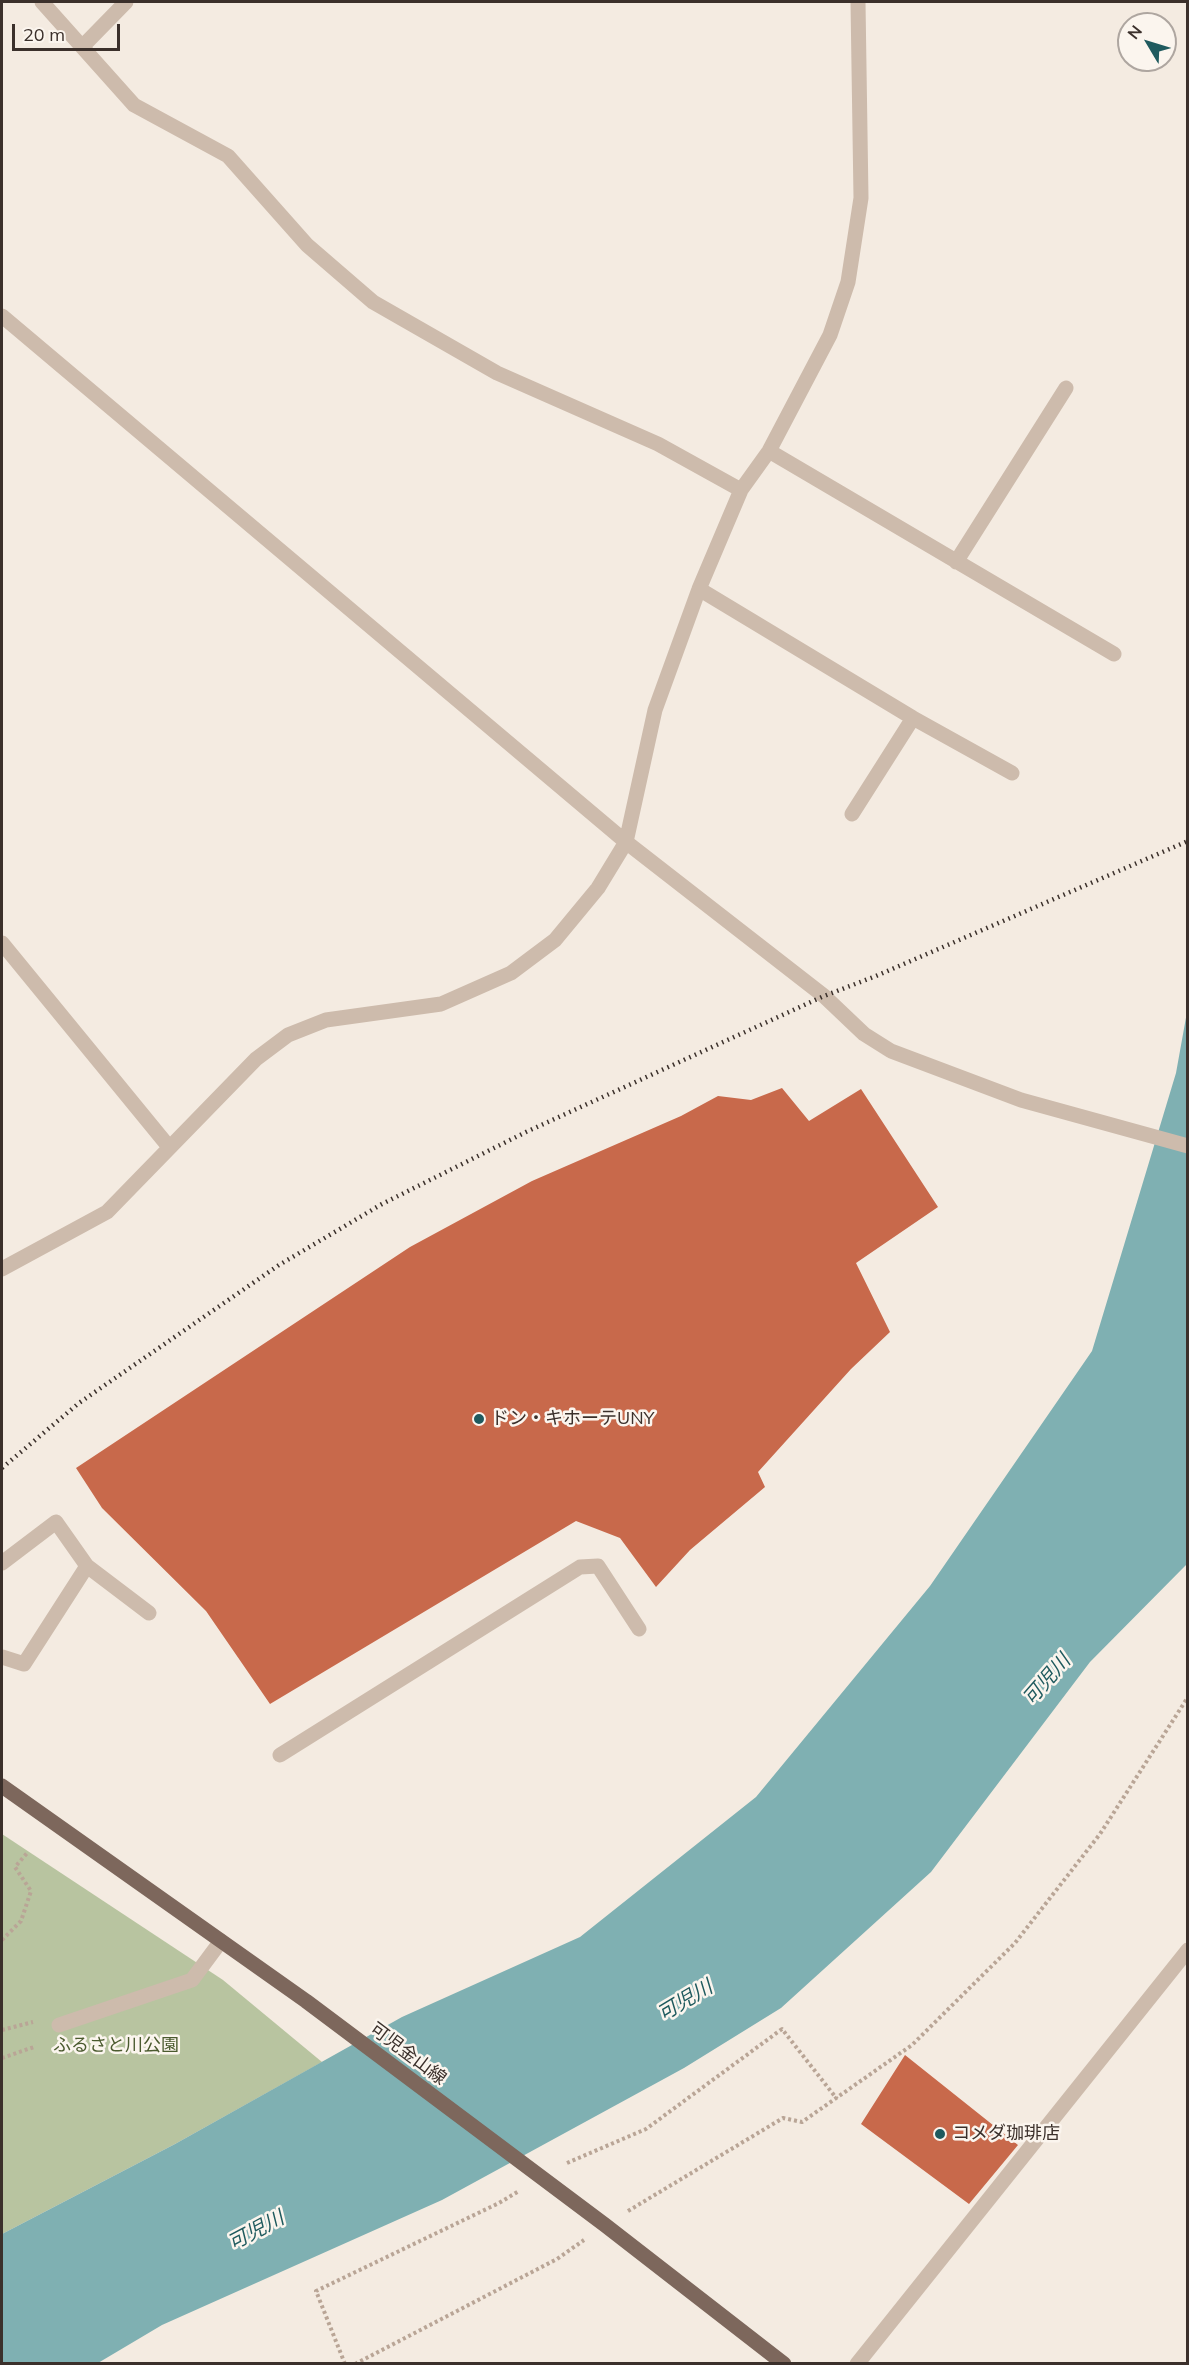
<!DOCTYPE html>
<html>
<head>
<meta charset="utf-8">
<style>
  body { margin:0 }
  #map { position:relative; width:1189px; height:2365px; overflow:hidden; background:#f4ebe1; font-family:Mulish,sans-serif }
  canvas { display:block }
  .frame { position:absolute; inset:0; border:3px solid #3b302b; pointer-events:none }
  .north { position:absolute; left:1117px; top:12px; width:60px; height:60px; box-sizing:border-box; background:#fbf5ee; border:2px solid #aea6a0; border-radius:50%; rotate:308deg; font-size:16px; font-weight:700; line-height:24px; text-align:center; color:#3b302b }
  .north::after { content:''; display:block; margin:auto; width:21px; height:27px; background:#1f5a5e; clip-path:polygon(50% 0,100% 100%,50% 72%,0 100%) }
  .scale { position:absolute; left:12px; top:24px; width:108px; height:27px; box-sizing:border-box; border:3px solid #3b302b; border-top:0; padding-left:8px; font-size:18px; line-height:21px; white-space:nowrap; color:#3b302b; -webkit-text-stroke:4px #fbf5ee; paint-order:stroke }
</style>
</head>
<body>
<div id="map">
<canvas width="1189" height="2365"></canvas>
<div class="frame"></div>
<div class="north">N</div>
<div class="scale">20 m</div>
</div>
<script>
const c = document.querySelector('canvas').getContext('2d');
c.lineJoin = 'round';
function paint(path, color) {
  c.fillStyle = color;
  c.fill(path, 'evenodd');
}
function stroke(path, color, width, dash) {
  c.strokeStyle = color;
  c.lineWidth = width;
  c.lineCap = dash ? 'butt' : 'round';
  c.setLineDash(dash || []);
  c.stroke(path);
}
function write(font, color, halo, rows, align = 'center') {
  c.font = font + ' Mulish,"Noto Sans JP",sans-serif';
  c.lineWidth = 5;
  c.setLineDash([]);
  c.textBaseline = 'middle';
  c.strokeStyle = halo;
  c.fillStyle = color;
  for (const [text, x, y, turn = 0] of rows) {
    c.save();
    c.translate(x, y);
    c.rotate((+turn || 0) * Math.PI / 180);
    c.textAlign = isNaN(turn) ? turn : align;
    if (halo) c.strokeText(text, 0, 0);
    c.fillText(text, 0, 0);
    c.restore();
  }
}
paint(new Path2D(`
  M2 1834 223 1980 322 2062 175 2144 2 2234Z`), '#b8c4a0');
paint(new Path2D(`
  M1187 1012V1564L1090 1662 931 1872 781 2008 684 2068 442 2200 162 2325 98 2363 2 2364V2234L175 2144 402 2017 580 1937 756 1797 930 1586 1092 1351 1176 1073Z`), '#7fb0b2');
paint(new Path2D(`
  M782 1088 809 1121 861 1089 938 1207 856 1263 890 1332 851 1369 758 1472 765 1487 690 1550 656 1587 620 1538 576 1521 270 1704 206 1611 102 1508 76 1468 410 1247 532 1181 681 1116 718 1096 751 1100Z
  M905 2055 1018 2145 969 2204 861 2124Z`), '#c8694b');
stroke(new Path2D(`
  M2 1940 21 1921 31 1891 15 1867 28 1852
  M2 2030 33 2022
  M2 2058 34 2047
  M567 2163 646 2129 782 2029 837 2099
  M628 2211 783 2118 802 2122 912 2045 1015 1943 1100 1834 1188 1697
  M345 2364 316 2291 499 2203 519 2191
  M355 2364 557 2259 584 2240`), '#b9a596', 4, [3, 3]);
stroke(new Path2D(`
  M42 2 134 105 228 156 307 245 373 302 497 373 658 444 741 490
  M82 47 126 2
  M2 316 626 842 824 996 864 1034 891 1051 1021 1100 1188 1146
  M769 451 1114 654
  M956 562 1066 388
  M699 589 913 718 1012 773
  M852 814 913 718
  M2 943 169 1147
  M2 1269 107 1212 256 1059 288 1035 326 1020 441 1004 511 973 555 940 598 888 626 842 655 710 699 589 741 490 769 451 830 335 848 282 861 198 858 2
  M2 1563 56 1522 87 1566 149 1613
  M2 1657 24 1664 87 1566
  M280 1755 580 1567 598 1566 639 1629
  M59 2025 192 1980 221 1941
  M857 2364 1188 1950`), '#cdbbac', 15);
stroke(new Path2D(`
  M2 1786 306 2001 605 2225 784 2364`), '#7d675c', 15);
stroke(new Path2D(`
  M2 1468 79 1403 279 1265 382 1204 526 1132 824 996 876 976 1188 841`), '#3b302b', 4.5, [1.5, 4.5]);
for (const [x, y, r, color] of [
  [479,1419,6,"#1f5a5e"],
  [940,2134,6,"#1f5a5e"]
]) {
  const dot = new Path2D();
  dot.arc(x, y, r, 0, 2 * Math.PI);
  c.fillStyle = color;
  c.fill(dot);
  stroke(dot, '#fbf5ee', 2);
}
write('18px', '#3b302b', '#fbf5ee', [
  ["ドン・キホーテUNY",491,1419],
  ["コメダ珈琲店",952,2134]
], 'left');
write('18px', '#4a5a2e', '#fbf5ee', [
  ["ふるさと川公園",116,2046]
]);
write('18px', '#3b302b', '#fbf5ee', [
  ["可児金山線",408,2054,37]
]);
write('italic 20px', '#1f5a5e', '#fbf5ee', [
  ["可児川",1047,1680,-49],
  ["可児川",685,2001,-31],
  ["可児川",256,2231,-28]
]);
</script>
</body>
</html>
